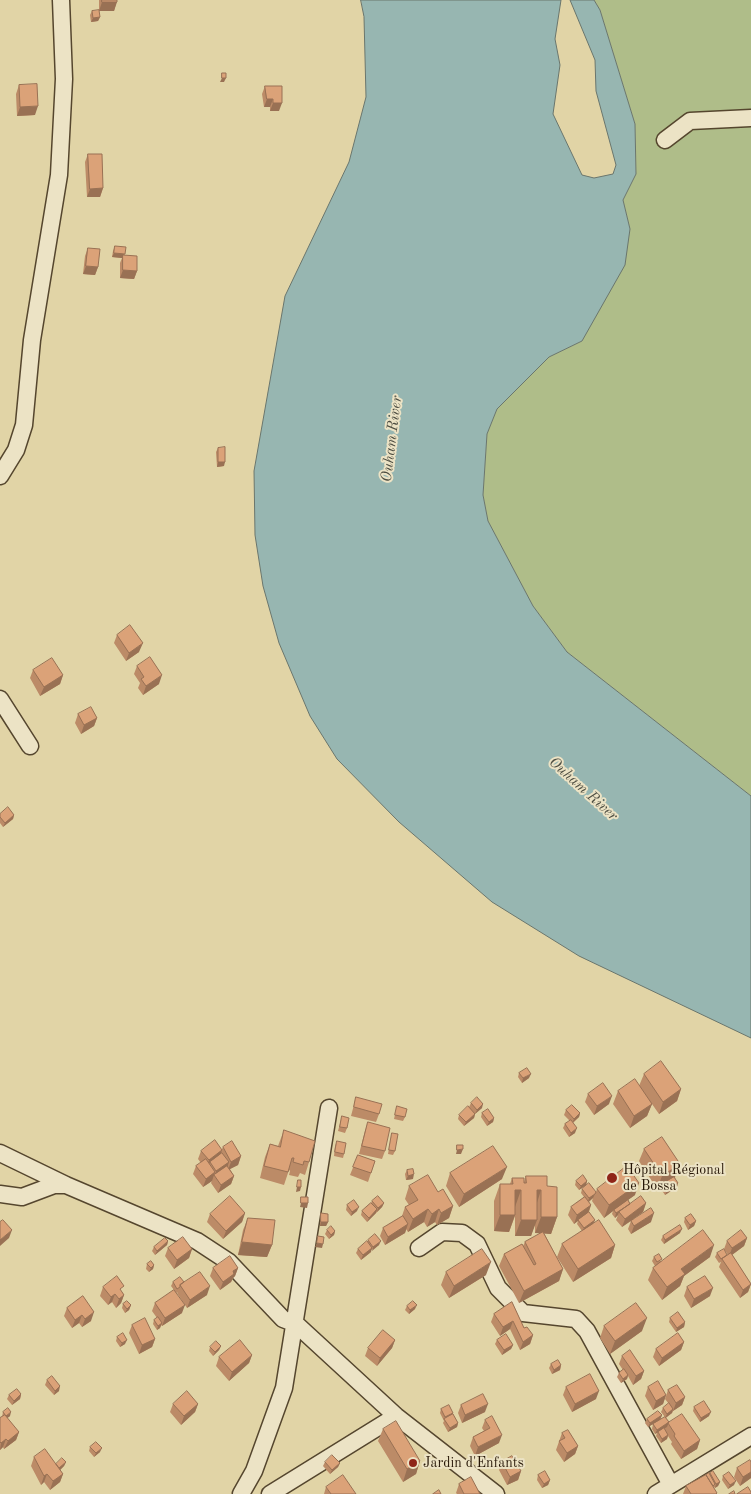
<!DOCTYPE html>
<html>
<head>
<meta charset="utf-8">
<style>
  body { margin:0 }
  canvas { display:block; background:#e1d4a6 }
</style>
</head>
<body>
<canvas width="751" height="1494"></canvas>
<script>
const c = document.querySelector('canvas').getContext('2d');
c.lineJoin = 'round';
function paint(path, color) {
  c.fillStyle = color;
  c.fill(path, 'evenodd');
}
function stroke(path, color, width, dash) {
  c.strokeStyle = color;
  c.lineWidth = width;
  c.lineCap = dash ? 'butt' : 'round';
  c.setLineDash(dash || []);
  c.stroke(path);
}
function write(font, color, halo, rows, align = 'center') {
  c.font = font + ' "Old Standard TT",serif';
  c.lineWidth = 4;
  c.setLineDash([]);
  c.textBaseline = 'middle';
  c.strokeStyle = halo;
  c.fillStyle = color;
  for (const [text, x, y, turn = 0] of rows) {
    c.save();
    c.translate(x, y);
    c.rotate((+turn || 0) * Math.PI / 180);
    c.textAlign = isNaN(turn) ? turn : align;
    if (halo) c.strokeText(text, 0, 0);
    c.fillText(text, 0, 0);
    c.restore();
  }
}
paint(new Path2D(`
  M594 0H751V796L567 652 533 606 488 521 483 495 487 434 497 409 549 357 582 341 630 229 623 200 636 174 635 124 600 10Z`), '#afbd89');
const water = new Path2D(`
  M361 0H561L555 39 560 65 553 114 582 175 594 178 613 174 616 165 596 91 595 60 570 0H594L600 10 635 124 636 174 623 200 630 229 625 265 582 341 549 357 497 409 487 434 483 495 488 521 533 606 567 652 751 796V1038L579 956 492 902 399 822 337 759 310 716 279 643 263 586 255 535 254 471 285 296 349 162 366 97 364 17Z`);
paint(water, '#97b6b1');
stroke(water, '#6a766d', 1);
const minor = new Path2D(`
  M665 140 690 121 751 118
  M0 476 16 450 24 425 32 340 59 175 64 79 61 0
  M0 699 30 746
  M0 1153 66 1185 197 1241 229 1262 283 1319 296 1324 396 1416 496 1494
  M0 1194 22 1197 54 1185H66
  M419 1248 442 1232 462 1233 477 1244 498 1288 523 1313 576 1319 587 1331 671 1485
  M241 1494 254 1471 284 1388 329 1108
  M270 1494 396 1416
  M656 1494 751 1436`);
stroke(minor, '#55462e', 19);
stroke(minor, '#ece3c5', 16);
paint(new Path2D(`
  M99 0H117L114 11H99Z
  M92 11 100 17 98 21 91 22 90 15Z
  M19 85 35 115 17 116 16 94Z
  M265 86 279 111H270V107H264L262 94Z
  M88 154 103 188 100 197H87L85 162Z
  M115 246 125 255 137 271 134 279 120 278V263L122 258 112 257 113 251Z
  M88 248 98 267 95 275 83 274 85 256Z
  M218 448 224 466 217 467 216 452Z
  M117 635 139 652 126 661 114 643Z
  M137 666 159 684 143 695 138 688 140 683 134 674Z
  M33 670 63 675 60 684 40 696 30 678Z
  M78 714 97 718 94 726 81 734 75 723Z
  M0 814 14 815 13 819 3 827 0 823Z
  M519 1073 529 1078 522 1083 518 1077Z
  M644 1074 681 1089 677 1101 659 1114 652 1104 647 1116 630 1128 613 1104 618 1091 639 1086Z
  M588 1094 609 1104 594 1115 585 1102Z
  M356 1097 379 1114 376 1122 351 1116Z
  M471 1103 482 1108 475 1114 474 1118 464 1126 458 1119 459 1115 469 1107Z
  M397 1106 405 1117 403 1121 394 1119Z
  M566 1110 580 1113 579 1117 573 1123 575 1133 569 1137 563 1128 565 1124 570 1121 564 1115Z
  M482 1113 494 1118 493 1122 487 1126 481 1117Z
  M342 1116 347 1128 345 1133 338 1131Z
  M368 1122 385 1151 382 1159 359 1154 365 1131Z
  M284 1130 309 1162 305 1175 300 1173 298 1177 289 1175 290 1171 289 1170 284 1185 260 1178 265 1157 270 1144 278 1146Z
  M392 1133 395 1151 393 1155 388 1154 391 1137Z
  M337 1141 344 1154 343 1158 334 1156 335 1146Z
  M223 1147 241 1156 238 1165 230 1169 234 1176 231 1184 218 1193 211 1183 212 1181 203 1187 193 1174 196 1166 201 1163 198 1159 201 1151 222 1149Z
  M644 1149 675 1177 677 1187 665 1195 661 1189 662 1186 657 1189 639 1161Z
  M358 1155 375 1161 368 1182 350 1175Z
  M407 1170 413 1179 406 1180 405 1174Z
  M450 1173 502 1179 459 1207 446 1186Z
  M526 1176 547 1186 557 1217 551 1234 544 1233 563 1269 559 1281 519 1303 499 1266 504 1254 523 1246 525 1242 541 1233H535V1223L531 1236H515V1216L509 1232 494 1231V1201L500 1184H510L512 1178 524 1182Z
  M576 1181H587L586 1185 579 1190 575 1185Z
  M409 1186 438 1192 453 1206 449 1218 437 1225 435 1222 427 1227 424 1222 408 1232 406 1229 405 1233 385 1245 380 1236 383 1228 402 1216 405 1207 409 1205 405 1199Z
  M582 1189 596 1192 597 1189 635 1195 628 1200 630 1204 646 1203 643 1212 633 1219 651 1222 631 1234 628 1229 631 1221 622 1227 616 1220 618 1215 615 1218 612 1214 613 1211 604 1218 592 1201 593 1198 589 1202 591 1205 589 1212 595 1220 593 1224 615 1245 611 1258 573 1282 557 1257 562 1244 582 1231 577 1224 578 1221 574 1224 568 1215 571 1207 584 1197 581 1193Z
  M372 1201 384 1203 382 1207 367 1222 361 1215 362 1211 371 1203Z
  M347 1205 357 1211 351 1216 346 1210Z
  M245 1213 242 1222 223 1239 207 1222 210 1214Z
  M321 1213 328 1222 326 1226H320V1218Z
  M248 1218 272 1245 267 1257 238 1255 243 1230Z
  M685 1218 696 1221 694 1226 688 1230 684 1222Z
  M327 1230 335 1231 334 1235 329 1239 325 1234Z
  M680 1233 664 1244 661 1240 663 1236Z
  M747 1238 744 1246 732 1255 751 1284 748 1292 740 1298 719 1267 721 1262 719 1263 715 1257 717 1253 728 1255 724 1249 727 1241Z
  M368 1240 379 1245 371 1250V1252L361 1260 356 1253 358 1249 368 1241Z
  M168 1241 167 1245 155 1255 152 1251 154 1247Z
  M168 1248 192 1249 189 1258 174 1269 165 1256Z
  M654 1257 661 1261 710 1257 684 1276 680 1286 662 1300 648 1280 653 1268 655 1266 652 1261Z
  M147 1264 154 1265 153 1269 149 1272 146 1269Z
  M213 1268H238L235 1276 233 1278 231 1282 220 1290 210 1276Z
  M446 1272 486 1275 449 1298 441 1285Z
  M173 1282H184L207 1295 187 1308 177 1293 178 1292 176 1293 182 1313 162 1326 161 1325 160 1328 157 1330 153 1324 154 1320 157 1318 152 1311 155 1303 174 1290 171 1286Z
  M103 1287 122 1292 124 1295 121 1303 116 1308 112 1302 108 1305 100 1296Z
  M687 1287 710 1296 691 1308 684 1296Z
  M83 1296 91 1321 82 1327 79 1323 72 1328 64 1316 67 1308Z
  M512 1302 524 1328 533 1335 530 1344 520 1350 510 1329 500 1336 491 1322 494 1314Z
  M123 1304 131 1305 129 1310 125 1313 122 1308Z
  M407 1306 415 1309 409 1314 405 1310Z
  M670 1318 685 1322 684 1327 676 1332 669 1322Z
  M132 1325 155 1339 152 1347 139 1354 129 1333Z
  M604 1326 642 1331 610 1354 600 1338Z
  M117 1337 125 1344 120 1347 116 1341Z
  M395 1340 392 1348 377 1366 365 1356 368 1348Z
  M497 1340 513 1345 511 1349 502 1355 495 1344Z
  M684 1342 681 1350 659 1366 653 1357 656 1349Z
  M221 1346 219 1350 213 1356 209 1351 210 1347Z
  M252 1355 249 1363 229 1381 216 1366 219 1357Z
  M622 1356 644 1371 641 1379 633 1385 628 1376 627 1379 621 1383 617 1377 619 1373 623 1370 619 1364Z
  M551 1364 561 1365 560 1370 552 1374 549 1368Z
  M47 1380 59 1391 54 1395 45 1385Z
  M566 1387 596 1399 572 1412 563 1395Z
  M648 1387 666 1395 663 1404 653 1410 645 1396Z
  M668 1390 685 1397 682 1405 673 1411 672 1413 666 1418 669 1422 700 1440 697 1449 681 1459 671 1444 672 1442 668 1436 667 1439 661 1443 656 1436 657 1433 655 1434 652 1429 653 1424 665 1417 661 1412 663 1408 669 1404 665 1399Z
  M9 1395H21L20 1399 12 1405 7 1399Z
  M173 1404H198L195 1412 181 1425 170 1412Z
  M461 1405 485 1412 462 1423 458 1413Z
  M694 1407 709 1416 700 1422 693 1411Z
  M441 1409 453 1413V1414L458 1423 457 1427 448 1432 443 1423 444 1421 440 1413Z
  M3 1412 10 1416 7 1418 19 1432 16 1440 4 1449 3 1447 0 1450V1418L2 1417Z
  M662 1415 660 1420 648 1427 645 1423 647 1419Z
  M485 1420 499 1443 475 1456 470 1446 473 1437 484 1431 482 1428Z
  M383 1429 420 1461 416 1474 403 1482 378 1441Z
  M562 1433 578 1446 575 1454 564 1462 556 1450Z
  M90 1447 100 1452 94 1457 89 1451Z
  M34 1457 56 1464 66 1462 64 1466 60 1470 63 1474 60 1482 50 1490 44 1482 41 1485 31 1466Z
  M325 1462 340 1463 338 1467 330 1474 323 1466Z
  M502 1462 521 1471 518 1480 507 1485 499 1470Z
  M751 1462V1478L740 1486 734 1477 737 1468Z
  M710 1473 720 1482 718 1486 715 1488 714 1487V1488L717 1494H683L686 1486 709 1474Z
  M538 1475 550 1480 548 1485 542 1488 537 1480Z
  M723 1476 734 1485 728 1489 722 1480Z
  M459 1484 480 1494H457L456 1493Z
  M326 1487 356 1494H324Z`), '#bc8b67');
paint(new Path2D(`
  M102 2H117L114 11H99Z
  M100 17 98 21 91 22 93 18Z
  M222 78H226L224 82H220Z
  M267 99H273L270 107H264Z
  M273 103H282L279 111H270Z
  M38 106 35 115 17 116 20 107Z
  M103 188 100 197H87L90 189Z
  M114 253 125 254 123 255 122 258 112 257Z
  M86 266 98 267 95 275 83 274Z
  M123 270 137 271 134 279 120 278Z
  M218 462H225L224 466 217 467Z
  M143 643 139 652 126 661 129 653Z
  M63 675 60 684 40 696 44 687Z
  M162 675 159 684 143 695 146 686Z
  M97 718 94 726 81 734 84 725Z
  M14 815 13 819 3 827 5 823Z
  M531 1074 529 1078 522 1083 523 1078Z
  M681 1089 677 1101 659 1114 663 1102Z
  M612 1096 609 1104 594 1115 597 1106Z
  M483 1104 482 1108 475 1114 477 1110Z
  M652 1104 647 1116 630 1128 634 1116Z
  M580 1113 579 1117 572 1123 574 1119Z
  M475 1114 474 1118 464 1126 466 1122Z
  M494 1118 493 1122 487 1126 489 1122Z
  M577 1128 575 1133 569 1137 571 1133Z
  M463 1149 461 1154H456L457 1150Z
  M222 1150 219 1158 210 1162 208 1167 206 1169 209 1160Z
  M241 1156 238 1165 228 1170 231 1162Z
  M229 1162 226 1171 215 1176 216 1171Z
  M680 1164 675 1177 657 1189 662 1176Z
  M507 1167 502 1179 459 1207 464 1194Z
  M215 1172 212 1181 203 1187 206 1179Z
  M414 1174 413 1179 406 1180 408 1176Z
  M234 1176 231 1184 218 1193 221 1185Z
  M587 1181 586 1185 579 1190 581 1186Z
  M639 1183 635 1195 614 1210 613 1211 604 1218 609 1205Z
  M678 1183 677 1187 665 1195 667 1191Z
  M297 1187H301L300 1191 296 1192Z
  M515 1190H521L515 1207Z
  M537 1190H541L536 1206Z
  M595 1194 593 1198 588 1202 589 1198Z
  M301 1203H308L307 1208 300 1207Z
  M384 1203 382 1207 377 1212 378 1208Z
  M646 1203 643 1212 622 1227 625 1219Z
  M630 1204 619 1212 618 1215 615 1218 616 1213Z
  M591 1205 588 1213 574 1224 577 1215Z
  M453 1206 449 1218 437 1225 441 1213Z
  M359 1207 357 1211 351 1216 352 1212Z
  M377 1209 376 1213 367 1222 369 1218Z
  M428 1209 424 1222 408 1232 413 1219Z
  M439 1209 435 1222 427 1227 432 1214Z
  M245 1213 242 1222 223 1239 226 1231Z
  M654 1213 651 1222 631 1234 634 1226Z
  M500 1215H515L509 1232 494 1231Z
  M541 1217H557L551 1234 535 1233Z
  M521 1220H537L531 1236H515Z
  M595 1220 593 1224 582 1232 584 1228Z
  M696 1221 694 1226 688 1230 690 1225Z
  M321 1222H328L326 1226H320Z
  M408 1224 405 1233 385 1245 388 1237Z
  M682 1229 680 1233 664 1244 665 1240Z
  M12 1230 9 1238 0 1246V1240Z
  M335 1231 334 1235 329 1239 331 1235Z
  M747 1238 744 1246 729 1257 732 1248Z
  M168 1241 167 1245 155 1255 157 1251Z
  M381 1241 379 1245 372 1251 373 1247Z
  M242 1242 272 1245 267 1257 238 1255Z
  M317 1243 323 1244 322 1248 315 1247Z
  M615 1245 611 1258 573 1282 578 1269Z
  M714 1245 710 1257 684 1276 680 1286 662 1300 667 1287 681 1269Z
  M372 1248 371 1252 361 1260 363 1255Z
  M192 1249 189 1258 174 1269 177 1260Z
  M491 1262 486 1275 449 1298 454 1286Z
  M154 1265 153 1269 149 1272 151 1268Z
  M238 1268 235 1276 233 1278 231 1282 220 1290 223 1282 233 1271Z
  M563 1269 559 1281 519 1303 524 1291Z
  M751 1284 748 1292 740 1298 743 1290Z
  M210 1286 207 1295 187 1308 190 1300Z
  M713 1288 710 1296 691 1308 694 1299Z
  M115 1294 112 1302 108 1305 111 1297Z
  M124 1295 121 1303 116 1308 119 1299Z
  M131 1305 129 1310 125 1313 127 1309Z
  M185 1305 182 1313 162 1326 165 1318Z
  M417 1305 415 1309 409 1314 410 1310Z
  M94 1312 91 1321 82 1327 85 1319Z
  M82 1315 79 1323 72 1328 75 1320Z
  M647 1318 642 1331 610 1354 615 1341Z
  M513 1321 510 1329 500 1336 503 1327Z
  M685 1322 684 1327 676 1332 677 1328Z
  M162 1323 160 1328 157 1330 158 1326Z
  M533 1335 530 1344 520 1350 523 1342Z
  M155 1339 152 1347 139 1354 142 1345Z
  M127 1340 125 1344 120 1347 122 1343Z
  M395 1340 392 1348 377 1366 380 1358Z
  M684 1342 681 1350 659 1366 662 1358Z
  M513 1345 511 1349 502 1355 504 1350Z
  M221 1346 219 1350 213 1356 215 1352Z
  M252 1355 249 1363 229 1381 232 1372Z
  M561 1365 560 1370 552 1374 554 1370Z
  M644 1371 641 1379 633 1385 636 1376Z
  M628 1375 627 1379 621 1383 623 1379Z
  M60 1386 59 1391 54 1395 55 1391Z
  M599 1391 596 1399 572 1412 575 1404Z
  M21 1394 20 1399 12 1405 14 1401Z
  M666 1395 663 1404 653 1410 656 1401Z
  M685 1397 682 1405 673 1411 676 1403Z
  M198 1404 195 1412 181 1425 184 1416Z
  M488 1404 485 1412 462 1423 465 1415Z
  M673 1409 672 1413 665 1418 667 1414Z
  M11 1412 10 1416 5 1420 6 1416Z
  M711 1412 709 1416 700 1422 701 1418Z
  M662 1415 660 1420 648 1427 650 1423Z
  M669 1422 667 1427 655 1434 657 1430Z
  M458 1423 457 1427 448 1432 450 1428Z
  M19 1432 16 1440 4 1449 8 1441Z
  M502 1435 499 1443 475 1456 478 1447Z
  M668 1435 667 1439 661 1443 662 1439Z
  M6 1439 3 1447 0 1450 1 1443Z
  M700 1440 697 1449 681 1459 684 1451Z
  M578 1446 575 1454 564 1462 567 1453Z
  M102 1448 100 1452 94 1457 96 1453Z
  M420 1461 416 1474 403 1482 407 1469Z
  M66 1462 64 1466 57 1473 59 1468Z
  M340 1463 338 1467 330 1474 332 1470Z
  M521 1471 518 1480 507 1485 510 1477Z
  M751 1472V1478L740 1486 743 1477Z
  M47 1474 44 1482 41 1485 44 1476Z
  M63 1474 60 1482 50 1490 53 1481Z
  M550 1480 548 1485 542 1488 544 1484Z
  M736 1481 734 1485 728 1489 730 1485Z
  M720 1482 718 1486 715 1488 716 1484Z`), '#997154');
const building = new Path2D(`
  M102 0H117V2H102Z
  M99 10 100 17 93 18 92 11Z
  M222 73H226V78H222Z
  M37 84 38 106 20 107 19 85Z
  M265 86H282V103H273V99H267Z
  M88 154H102L103 188 90 189Z
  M115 246 126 247 125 254 114 253Z
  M88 248 100 249 98 267 86 266Z
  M123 255 137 256V271L123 270Z
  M225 447V462H218V448Z
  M130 625 143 643 129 653 117 635Z
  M150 657 162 675 146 686 141 679 144 677 137 666Z
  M52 658 63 675 44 687 33 670Z
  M91 707 97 718 84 725 78 714Z
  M8 807 14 815 5 823 0 817V814Z
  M661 1061 681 1089 663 1102 644 1074Z
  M527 1068 531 1074 523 1078 519 1073Z
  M635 1079 652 1104 634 1116 618 1091Z
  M603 1083 612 1096 597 1106 588 1094Z
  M356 1097 382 1104 379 1114 354 1107Z
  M477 1097 483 1104 477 1110 471 1103Z
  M572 1105 580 1113 574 1119 566 1110Z
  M397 1106 407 1109 405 1117 395 1115Z
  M468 1106 475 1114 466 1122 459 1115Z
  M488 1109 494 1118 489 1122 482 1113Z
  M342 1116 349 1118 347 1128 340 1127Z
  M571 1120 577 1128 571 1133 565 1124Z
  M368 1122 390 1128 385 1151 362 1146Z
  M284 1130 315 1141 309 1162 304 1161 303 1165 293 1162 294 1158H292L288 1172 264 1166 270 1144 280 1147Z
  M392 1133 398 1134 395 1151 389 1150Z
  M662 1137 680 1164 662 1176 644 1149Z
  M215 1140 222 1150 209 1160 201 1151Z
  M232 1141 241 1156 231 1162 223 1147Z
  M337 1141 346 1143 344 1154 335 1152Z
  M457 1145H463V1149L457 1150Z
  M493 1146 507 1167 464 1194 450 1173Z
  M222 1153 229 1162 216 1171 210 1162Z
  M358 1155 375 1161 371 1173 353 1167Z
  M206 1159 215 1172 206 1179 196 1166Z
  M227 1166 234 1176 221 1185 214 1175Z
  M627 1166 639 1183 609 1205 597 1189Z
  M413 1169 414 1174 408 1176 407 1170Z
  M428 1175 438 1192 443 1189 453 1206 441 1213 439 1209 432 1214 428 1209 413 1219 405 1207 418 1200 409 1186Z
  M583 1175 587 1181 581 1186 576 1181Z
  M526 1176H547V1186L557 1187V1217H541V1190H537V1220H521V1190H515V1215H500V1184H513L512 1178H524V1183H526Z
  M674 1177 678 1183 667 1191 662 1184Z
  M298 1180H301V1187H297Z
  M589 1183 596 1192 595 1194 589 1198 582 1189Z
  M230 1196 245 1213 226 1231 210 1214Z
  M378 1196 384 1203 378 1208 372 1201Z
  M641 1196 646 1203 625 1219 619 1212Z
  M301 1197H308V1203H301Z
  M585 1197 591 1205 577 1215 571 1207Z
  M354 1200 359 1207 352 1212 347 1205Z
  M628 1200 630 1204 616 1213 614 1210Z
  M371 1203 377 1209 369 1218 362 1211Z
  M651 1208 654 1213 634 1226 631 1221Z
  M589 1212 595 1220 584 1228 578 1220Z
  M321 1213 328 1214V1222H321Z
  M691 1214 696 1221 690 1225 685 1218Z
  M403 1216 408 1224 388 1237 383 1228Z
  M248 1218 275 1220 272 1245 242 1242Z
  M3 1220 12 1230 0 1240V1222Z
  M599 1220 615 1245 578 1269 562 1244Z
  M680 1225 682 1229 665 1240 663 1236Z
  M331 1226 335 1231 331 1235 327 1230Z
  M703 1230 714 1245 681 1269 685 1274 667 1287 653 1268Z
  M741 1230 747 1238 732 1248 727 1241Z
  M543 1232 563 1269 524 1291 504 1254 522 1244 534 1265 536 1264 525 1242Z
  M375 1234 381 1241 373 1247 368 1240Z
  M318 1236 324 1237 323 1244 317 1243Z
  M183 1237 192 1249 177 1260 168 1248Z
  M165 1238 168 1241 157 1251 154 1247Z
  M367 1241 372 1248 363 1255 358 1249Z
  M482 1249 491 1262 454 1286 446 1272Z
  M724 1249 727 1255 721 1259 717 1253Z
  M731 1253 751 1284 743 1290 722 1259Z
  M659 1254 662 1259 657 1262 654 1257Z
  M230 1256 238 1268 233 1271 234 1274 223 1282 213 1268Z
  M151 1261 154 1265 151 1268 147 1264Z
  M200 1272 210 1286 190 1300 180 1285Z
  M117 1276 124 1286 120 1289 124 1295 119 1299 115 1294 111 1297 103 1287Z
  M705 1276 713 1288 694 1299 687 1287Z
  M180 1277 184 1282 180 1285V1287L177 1289 173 1282Z
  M174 1290 185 1305 165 1318 155 1303Z
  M83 1296 94 1312 85 1319 82 1315 75 1320 67 1308Z
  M127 1301 131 1305 127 1309 123 1304Z
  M413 1301 417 1305 410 1310 407 1306Z
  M512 1302 524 1328 527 1327 533 1335 523 1342 513 1321 503 1327 494 1314Z
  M636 1303 647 1318 615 1341 604 1326Z
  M678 1312 685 1322 677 1328 670 1318Z
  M158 1317 162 1323 158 1326 154 1320Z
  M145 1318 155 1339 142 1345 132 1325Z
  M383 1330 395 1340 380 1358 368 1348Z
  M123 1333 127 1340 122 1343 117 1337Z
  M678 1333 684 1342 662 1358 656 1349Z
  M506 1334 513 1345 504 1350 497 1340Z
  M240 1340 252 1355 232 1372 219 1357Z
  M216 1341 221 1346 215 1352 210 1347Z
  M630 1350 644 1371 636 1376 622 1356Z
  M558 1360 561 1365 554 1370 551 1364Z
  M624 1369 628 1375 623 1379 619 1373Z
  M590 1374 599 1391 575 1404 566 1387Z
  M52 1376 60 1386 55 1391 47 1380Z
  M658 1381 666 1395 656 1401 648 1387Z
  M677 1385 685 1397 676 1403 668 1390Z
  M17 1389 21 1394 14 1401 9 1395Z
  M187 1391 198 1404 184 1416 173 1404Z
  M483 1394 488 1404 465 1415 461 1405Z
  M704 1401 711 1412 701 1418 694 1407Z
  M669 1403 673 1409 667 1414 663 1408Z
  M449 1405 453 1413 445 1417 441 1409Z
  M8 1408 11 1412 6 1416 3 1412Z
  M658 1411 662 1415 650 1423 647 1419Z
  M453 1414 458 1423 450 1428 444 1419Z
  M682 1414 700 1440 684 1451 674 1436 675 1434 668 1423Z
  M5 1415 19 1432 8 1441 6 1439 1 1443 0 1442V1418Z
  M492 1416 502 1435 478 1447 473 1437 490 1428 485 1420Z
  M665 1417 669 1422 657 1430 653 1424Z
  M396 1421 420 1461 407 1469 383 1429Z
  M664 1428 668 1435 662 1439 658 1432Z
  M568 1430 578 1446 567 1453 559 1441 565 1438 562 1433Z
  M96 1442 102 1448 96 1453 90 1447Z
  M45 1449 63 1474 53 1481 47 1474 44 1476 34 1457Z
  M332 1455 340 1463 332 1470 325 1462Z
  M512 1456 521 1471 510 1477 502 1462Z
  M62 1458 66 1462 59 1468 56 1464Z
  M750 1460 751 1462V1472L743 1477 737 1468Z
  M545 1471 550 1480 544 1484 538 1475Z
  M713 1471 720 1482 716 1484 710 1473Z
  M729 1472 736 1481 730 1485 723 1476Z
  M709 1473 715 1484 713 1486 706 1475Z
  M343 1475 356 1494H331L326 1487Z
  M706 1475 717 1493 716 1494H691L686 1486Z
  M471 1477 480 1494H464L459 1484Z
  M748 1487 751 1492V1494H737Z
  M439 1490 441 1494H433Z
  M734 1491 735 1494H729Z`);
paint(building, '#dba278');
stroke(building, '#997154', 1);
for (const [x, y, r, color] of [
  [612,1178,6,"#8f2418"],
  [413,1463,5,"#8f2418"]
]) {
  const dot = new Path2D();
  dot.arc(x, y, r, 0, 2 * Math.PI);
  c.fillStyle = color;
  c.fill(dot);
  stroke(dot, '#ece3c5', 2);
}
write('14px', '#261606', '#ece3c5', [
  ["Hôpital Régional",623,1170],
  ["de Bossa",623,1186],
  ["Jardin d'Enfants",423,1463]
], 'left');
write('italic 15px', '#4e4e42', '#ece3c5', [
  ["Ouham River",392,439,-83],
  ["Ouham River",583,789,42]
]);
</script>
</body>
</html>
